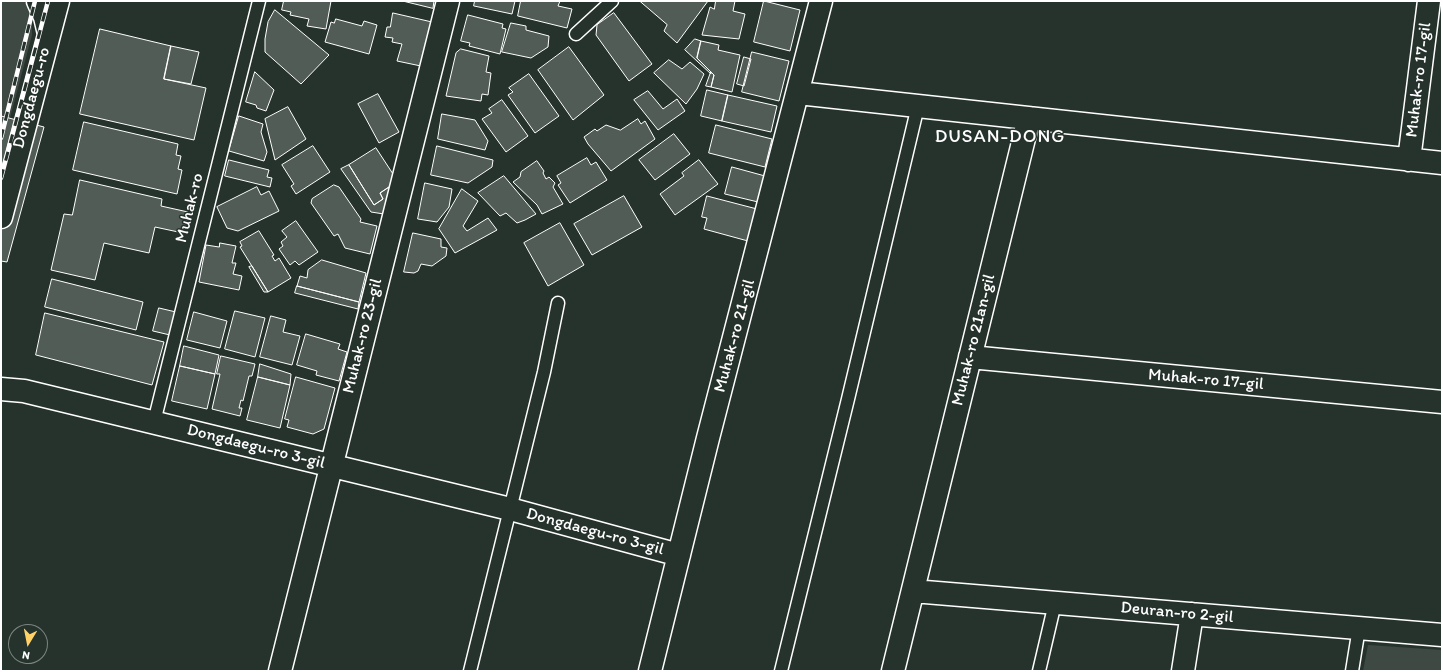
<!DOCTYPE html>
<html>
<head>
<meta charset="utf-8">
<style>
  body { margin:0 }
  #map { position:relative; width:1443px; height:672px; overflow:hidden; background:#26332d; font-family:Itim,sans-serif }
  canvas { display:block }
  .frame { position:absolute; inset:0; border:2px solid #fff; pointer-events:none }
  .north { position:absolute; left:8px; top:624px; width:40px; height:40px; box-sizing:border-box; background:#26332d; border:1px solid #7d8581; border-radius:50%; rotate:190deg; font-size:11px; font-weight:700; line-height:16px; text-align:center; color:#fff }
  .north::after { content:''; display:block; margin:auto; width:14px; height:18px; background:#ffd166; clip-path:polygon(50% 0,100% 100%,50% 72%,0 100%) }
</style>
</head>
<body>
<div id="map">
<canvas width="1443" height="672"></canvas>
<div class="frame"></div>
<div class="north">N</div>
</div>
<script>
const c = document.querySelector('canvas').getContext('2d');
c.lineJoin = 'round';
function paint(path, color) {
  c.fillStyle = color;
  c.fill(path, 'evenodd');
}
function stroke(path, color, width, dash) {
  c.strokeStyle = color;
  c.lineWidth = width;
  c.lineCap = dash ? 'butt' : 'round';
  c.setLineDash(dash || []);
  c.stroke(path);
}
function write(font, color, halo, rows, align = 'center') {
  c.font = font + ' Itim,sans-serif';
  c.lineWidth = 3;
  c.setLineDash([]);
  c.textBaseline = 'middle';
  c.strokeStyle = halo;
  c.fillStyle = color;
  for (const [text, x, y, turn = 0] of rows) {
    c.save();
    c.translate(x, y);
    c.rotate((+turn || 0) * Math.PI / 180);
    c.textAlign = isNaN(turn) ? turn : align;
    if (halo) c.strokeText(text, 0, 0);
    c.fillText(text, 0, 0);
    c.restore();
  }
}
paint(new Path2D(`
  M1 1H25L32 16V35L1 152Z
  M1368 645 1442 650V671H1363Z`), '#3e4944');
const building = new Path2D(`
  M284 1H331L326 29 307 26 309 19 290 15 291 12 282 10Z
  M403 1H434L433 8Z
  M475 1H515L512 14 474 6Z
  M521 1H560L558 6 572 9 567 28 518 16Z
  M640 1H708L677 43 664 31 667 25Z
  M716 1H735L733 11 745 14 739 39 702 35 710 7 714 9Z
  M764 1 800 10 790 51 754 42Z
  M275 10 329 55 301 84 265 52V39L268 22Z
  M393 13 432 22 421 66 397 61 402 44 392 42 393 38 385 37 387 27H390Z
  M614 13 652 64 629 81 596 35 597 25Z
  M468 15 503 24 502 28 506 29 500 54 469 46 470 43 461 41Z
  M336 19 362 26 364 21 377 25 369 54 325 42 331 22 334 23Z
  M511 23 526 26V30L549 36 548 47 531 58 502 52Z
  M100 29 171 46 164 79 206 88 194 140 80 114Z
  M695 39 701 41 697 58 711 72V74L685 50Z
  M701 41 719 45 718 50 740 55 732 92 711 87 714 75 697 58Z
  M171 46 199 52 191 84 164 79Z
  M569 47 604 95 573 120 538 70Z
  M461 49 489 56 486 72 491 73 488 95 482 94 481 101 446 96 456 53Z
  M752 52 789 61 779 101 742 92Z
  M744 57 751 59 744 86 737 84Z
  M669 60 682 69 690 62 704 74 697 89 686 104 654 73Z
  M255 72 274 90 266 111 257 108 256 105 246 102Z
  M711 72 714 75 711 87 706 86Z
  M529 74 559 116 535 133 508 95 513 92 509 88Z
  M707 90 728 95 722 121 701 116Z
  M648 91 663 109 677 99 685 111 658 130 634 100Z
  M378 94 399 132 379 143 358 104Z
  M728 95 777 106 771 132 722 121Z
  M502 100 528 136 506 152 482 119 492 113 489 109Z
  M288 107 306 139 275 160 265 119Z
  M442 114 475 120 488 141 485 150 438 139Z
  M1 116 44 127 7 262 1 261Z
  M239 116 263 124 261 132 267 152 264 161 229 151Z
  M638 119 641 124 645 121 655 139 611 171 588 144 584 137 595 129 597 131 606 125 620 130Z
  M84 122 178 144 176 155 181 156 178 169 182 170 177 194 73 170Z
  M716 125 772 139 765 167 709 153Z
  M674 134 690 154 655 180 639 160Z
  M313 146 330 172 296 194 291 186 294 184 282 165Z
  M437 146 493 160 492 167 468 183 431 175Z
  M376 148 393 174 392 185 380 193 383 199 374 205 349 165Z
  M587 158 591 165 596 162 607 180 570 203 558 185 561 183 557 176Z
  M229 160 269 170 267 177 272 178 270 187 225 176Z
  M699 160 718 184 675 215 660 194 684 176 682 173Z
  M537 161 544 171 543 173 546 179 549 177 555 183 553 187 563 204 542 214 537 205 513 182 520 177 521 172Z
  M349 165 374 205 383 199 380 193 392 185 384 214 371 212 341 169Z
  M732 167 765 176 758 202 725 194Z
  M504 176 536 214 525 220 517 223 506 213 500 216 478 193Z
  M80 180 162 199 161 206 188 212 183 233 155 227 149 253 104 243 95 280 51 270 64 214 72 215Z
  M425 183 452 189 449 207 437 222 418 219Z
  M334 185 339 187 361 219 360 222 377 226 370 254 345 248 338 234 334 236 311 203 312 199Z
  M257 187 261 195 269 191 279 211 238 231 227 228 217 207Z
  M462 189 478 201 463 226 467 231 488 218 497 230 455 253 439 229Z
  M624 196 642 227 592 255 574 224Z
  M707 196 757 209 748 241 704 229 707 218 702 217Z
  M296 221 318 252 299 265 295 261 290 265 279 249 283 246 281 242 287 237 282 231Z
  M560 223 584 265 548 286 524 243Z
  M259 231 274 255 272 256 275 261 279 258 291 278 268 292 240 247 242 246 240 242Z
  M413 233 441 239V247L447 248 446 256 432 266 421 264 418 271 414 273 404 272Z
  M220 243 236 246 232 263H236L233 274 242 276 239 290 199 282 206 245 219 247Z
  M322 260 366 273 359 302 297 286 300 276 307 278 308 270Z
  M252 266 268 292H264L249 267Z
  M52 279 143 302 136 330 45 307Z
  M297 286 359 302 358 309 295 293Z
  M159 308 176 312 170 335 153 331Z
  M235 311 265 318 255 357 225 349Z
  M194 312 227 321 220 348 187 340Z
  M45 313 164 342 152 385 36 355Z
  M271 316 286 320 283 332 300 336 292 365 260 357Z
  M306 334 340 344 338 349 347 352 339 381 316 375 317 371 297 365Z
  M184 346 219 355 215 374 180 366Z
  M221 356 255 364 252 376H249L243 401 241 400 239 408H242L240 416 212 409 220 374H217Z
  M260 364 291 374 290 385 258 377Z
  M180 366 215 374 207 409 172 401Z
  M258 377 290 385 280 428 247 420Z
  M296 377 335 388 324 429 313 434 287 427 289 420 285 419Z`);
paint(building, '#515c57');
stroke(building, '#fff', 1);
const lane = new Path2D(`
  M576 34 612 1
  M154 422 259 1
  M470 671 544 372 558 303
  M781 671 848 399 918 106
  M1039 671 1055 603
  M1352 671 1359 628`);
const street = new Path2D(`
  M798 93 1442 163
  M1409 160 1429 1
  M970 357 1442 402
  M1 389 24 391 510 509 679 555
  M913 591 1442 635
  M280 671 448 1
  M650 671 708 438 821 1
  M893 671 1029 118
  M1183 671 1192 614`);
const secondary = new Path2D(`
  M38 1 45 17 49 34
  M1 217 58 1`);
stroke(lane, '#fff', 15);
stroke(street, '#fff', 25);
stroke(secondary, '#fff', 25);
stroke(lane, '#26332d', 12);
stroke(street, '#26332d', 22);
stroke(secondary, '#26332d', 22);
const rail = new Path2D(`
  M1 138 35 1
  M1 178 48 1`);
stroke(rail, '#fff', 4.5);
stroke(rail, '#26332d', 3, [9]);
write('17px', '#fff', '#26332d', [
  ["Muhak-ro 17-gil",1419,80,-83],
  ["Dongdaegu-ro",32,98,-75],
  ["Muhak-ro",190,208,-76],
  ["Muhak-ro 23-gil",363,336,-76],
  ["Muhak-ro 21-gil",735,336,-75],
  ["Muhak-ro 21an-gil",974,340,-76],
  ["Muhak-ro 17-gil",1206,380,5],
  ["Dongdaegu-ro 3-gil",256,447,14],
  ["Dongdaegu-ro 3-gil",595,532,15],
  ["Deuran-ro 2-gil",1177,613,5]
]);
c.letterSpacing = '1px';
write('19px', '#fff', '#26332d', [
  ["DUSAN-DONG",1000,137]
]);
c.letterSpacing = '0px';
</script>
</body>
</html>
